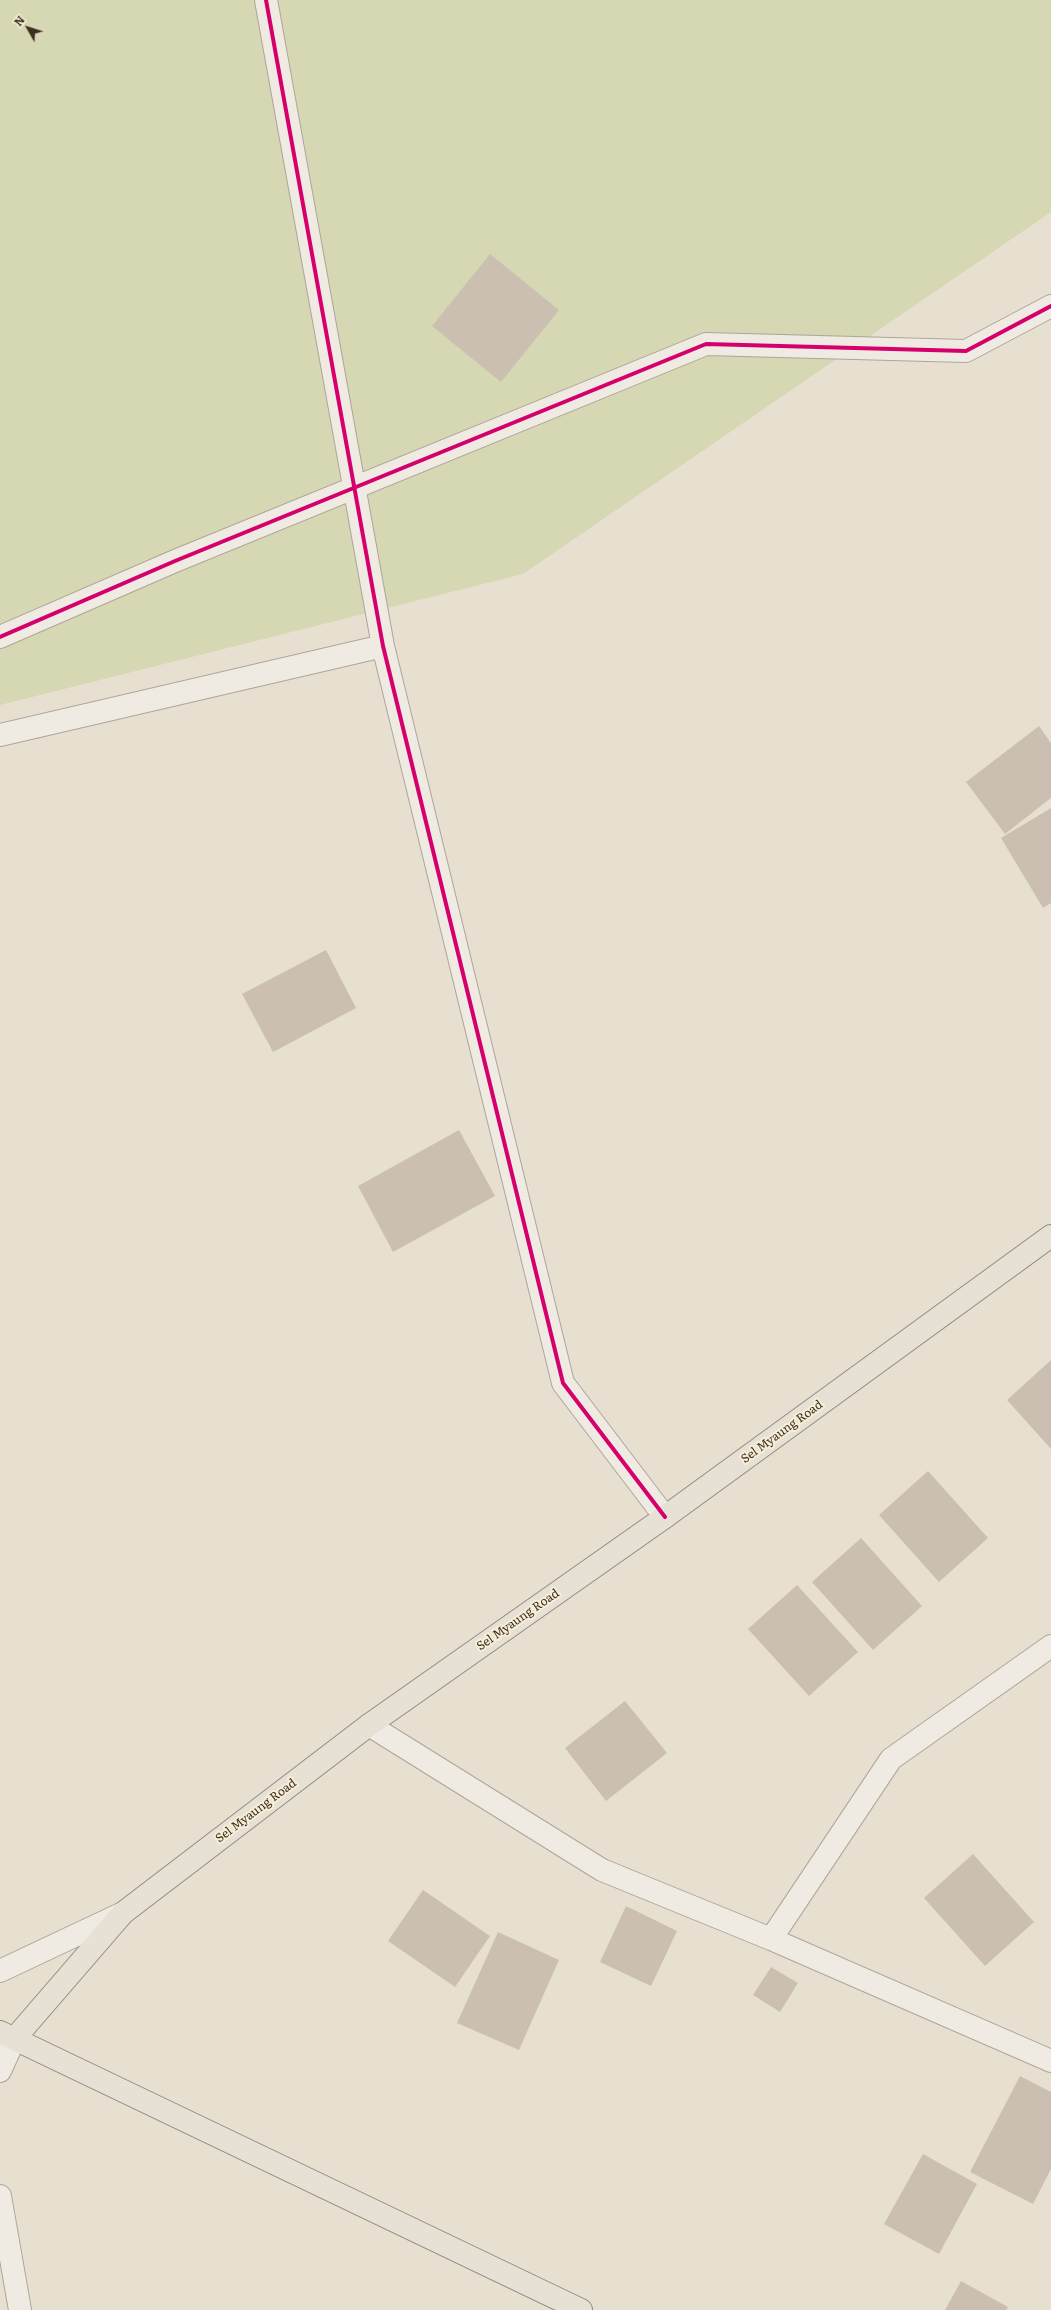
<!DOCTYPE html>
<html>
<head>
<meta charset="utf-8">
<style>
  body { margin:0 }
  #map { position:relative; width:1051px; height:2310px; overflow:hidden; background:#e7e0d1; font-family:Literata,serif }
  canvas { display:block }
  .north { position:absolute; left:8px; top:8px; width:40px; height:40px; -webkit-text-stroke:3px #f7eed8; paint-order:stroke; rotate:309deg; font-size:11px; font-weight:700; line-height:16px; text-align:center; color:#3d2e20 }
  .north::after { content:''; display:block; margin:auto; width:14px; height:18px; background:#3d2e20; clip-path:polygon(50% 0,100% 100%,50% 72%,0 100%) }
</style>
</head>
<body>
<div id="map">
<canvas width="1051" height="2310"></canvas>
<div class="north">N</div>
</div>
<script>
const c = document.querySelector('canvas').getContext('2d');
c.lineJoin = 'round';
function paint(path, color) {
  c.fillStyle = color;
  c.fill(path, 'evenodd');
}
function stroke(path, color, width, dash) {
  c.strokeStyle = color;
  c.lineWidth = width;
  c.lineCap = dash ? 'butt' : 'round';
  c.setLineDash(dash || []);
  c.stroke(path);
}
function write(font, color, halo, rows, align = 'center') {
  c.font = font + ' Literata,serif';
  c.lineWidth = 4;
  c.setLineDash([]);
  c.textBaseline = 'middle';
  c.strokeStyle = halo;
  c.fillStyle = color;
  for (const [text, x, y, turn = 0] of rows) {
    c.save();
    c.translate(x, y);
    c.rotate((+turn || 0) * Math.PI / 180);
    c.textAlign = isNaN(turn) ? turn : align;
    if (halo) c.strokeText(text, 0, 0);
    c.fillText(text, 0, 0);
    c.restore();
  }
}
paint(new Path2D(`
  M0 0H1051V212L523 574 0 705Z`), '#d6d7b3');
paint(new Path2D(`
  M490 254 559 310 501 382 432 326Z
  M1039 726 1051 743V798L1005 834 966 782Z
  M1051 808V903L1043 908 1001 838Z
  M326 950 356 1008 273 1052 242 994Z
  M459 1130 495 1196 393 1252 358 1186Z
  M1051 1360V1449L1007 1400Z
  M928 1471 988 1538 939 1582 879 1515Z
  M861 1538 922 1606 873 1650 812 1582Z
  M797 1585 858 1652 809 1696 748 1629Z
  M625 1701 667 1753 606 1801 565 1748Z
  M973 1854 1034 1922 985 1966 924 1898Z
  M423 1890 490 1936 455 1987 388 1941Z
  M626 1906 677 1931 651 1986 600 1962Z
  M498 1932 559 1960 519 2050 457 2023Z
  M771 1967 798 1983 780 2012 753 1995Z
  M1020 2076 1051 2092V2169L1033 2204 970 2172Z
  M923 2154 977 2184 939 2254 884 2224Z
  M961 2281 1008 2307 1006 2310H945Z`), '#cbbfb2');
const minor = new Path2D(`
  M266 0 383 646 563 1383 665 1517
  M0 637 175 561 706 344 966 351 1051 306
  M0 735 383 646
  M369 1725 602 1870 771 1939 1051 2061
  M771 1939 891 1759 1051 1646
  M0 1971 123 1913
  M0 2071 15 2038
  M0 2196 20 2310`);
const major = new Path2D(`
  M0 2032 581 2310
  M15 2038 123 1913 369 1725 665 1517 1051 1236`);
stroke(minor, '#ada599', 24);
stroke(major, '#928b80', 24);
stroke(minor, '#efebe3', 22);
stroke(major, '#e6e1d4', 22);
stroke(new Path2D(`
  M266 0 383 646 563 1383 665 1517
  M0 637 175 561 706 344 966 351 1051 306`), '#d6006c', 4);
write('12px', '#3d2e20', '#f7eed8', [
  ["Sel Myaung Road",782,1432,-36],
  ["Sel Myaung Road",518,1620,-35],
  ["Sel Myaung Road",256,1811,-37]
]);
</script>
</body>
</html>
